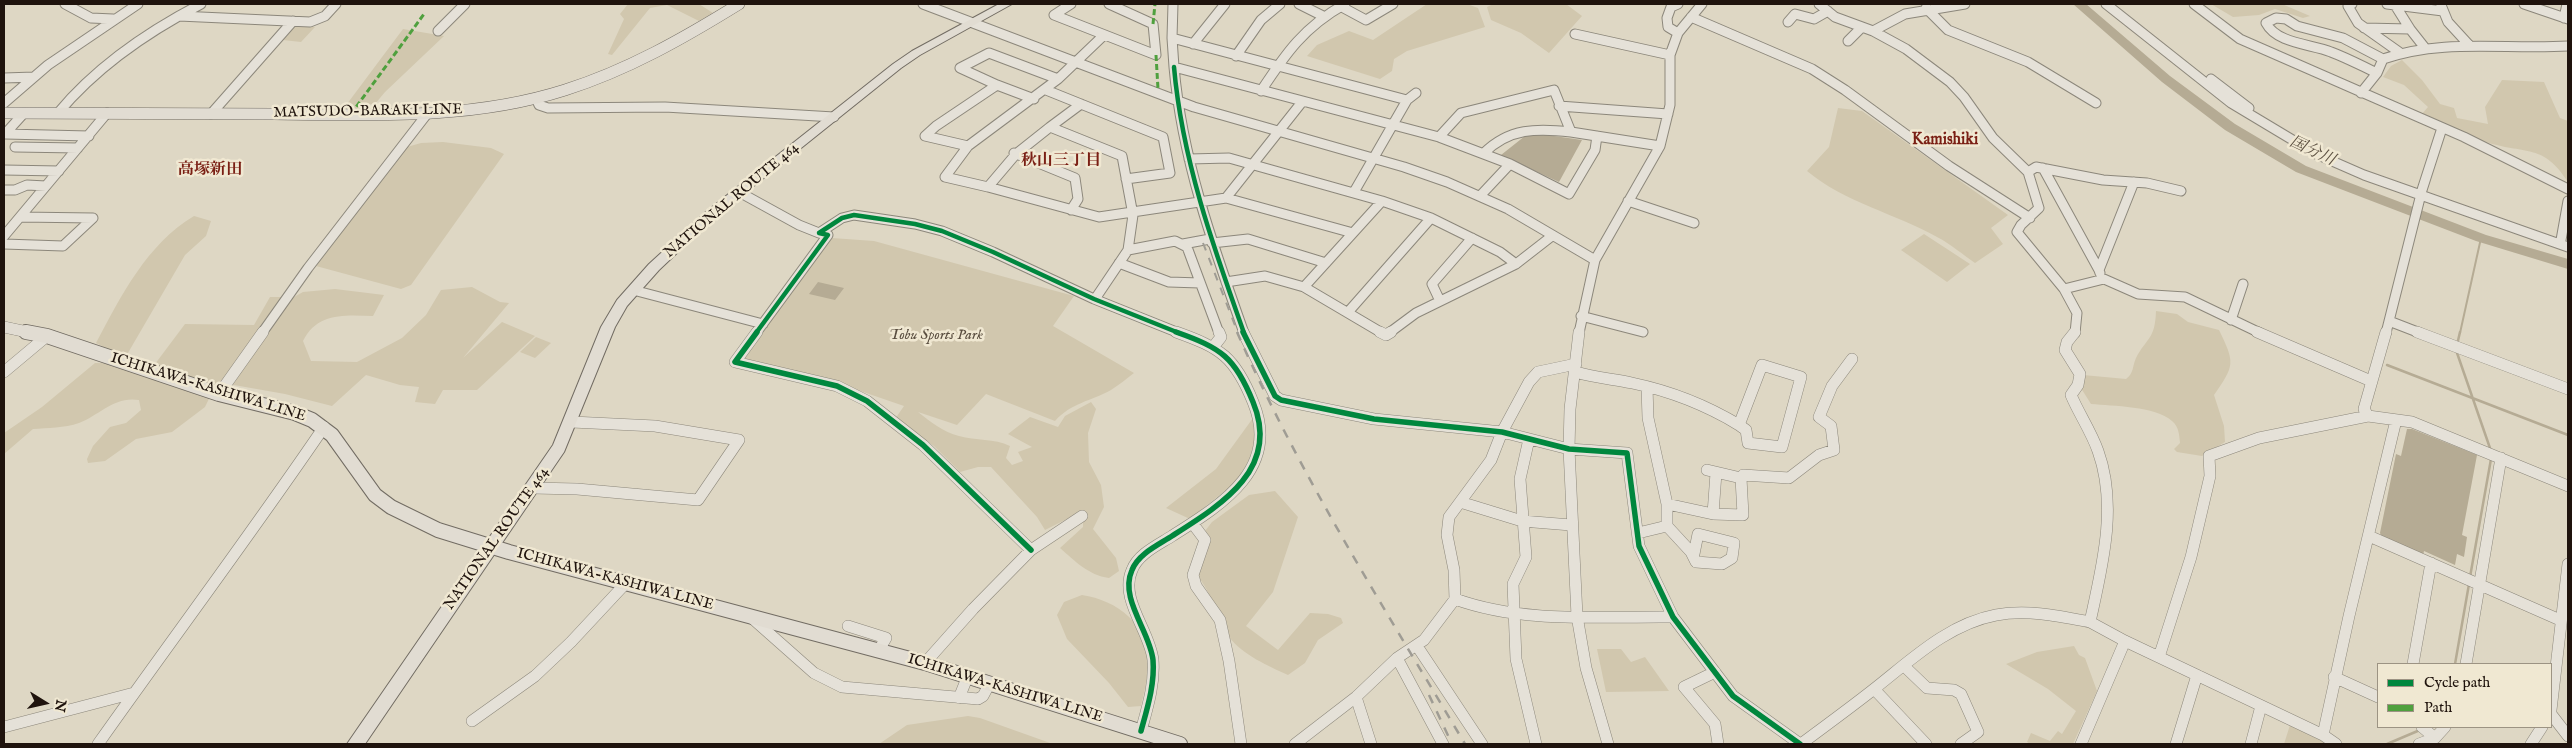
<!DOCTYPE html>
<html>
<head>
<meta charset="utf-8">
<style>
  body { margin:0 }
  #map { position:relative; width:2572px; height:748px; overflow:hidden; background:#ded7c4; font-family:"IM FELL English",serif }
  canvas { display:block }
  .frame { position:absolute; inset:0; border:5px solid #1f130d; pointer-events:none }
  .legend { position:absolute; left:2377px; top:663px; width:175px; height:65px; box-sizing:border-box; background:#f0e8d2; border:1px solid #9c9383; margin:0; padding:6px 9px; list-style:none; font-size:15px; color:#1f130d }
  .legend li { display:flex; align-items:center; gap:10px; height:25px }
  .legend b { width:25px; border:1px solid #9c9383 }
  .north { position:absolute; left:20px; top:678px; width:50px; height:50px; -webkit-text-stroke:4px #f0e8d2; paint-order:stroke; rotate:100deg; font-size:14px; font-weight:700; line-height:20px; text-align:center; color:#1f130d }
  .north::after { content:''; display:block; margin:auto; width:18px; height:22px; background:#1f130d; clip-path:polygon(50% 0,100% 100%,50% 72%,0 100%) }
</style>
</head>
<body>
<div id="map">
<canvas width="2572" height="748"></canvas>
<div class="frame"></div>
<ul class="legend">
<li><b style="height:6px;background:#00873e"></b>Cycle path</li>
<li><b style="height:6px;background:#4fa03e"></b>Path</li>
</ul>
<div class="north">N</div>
</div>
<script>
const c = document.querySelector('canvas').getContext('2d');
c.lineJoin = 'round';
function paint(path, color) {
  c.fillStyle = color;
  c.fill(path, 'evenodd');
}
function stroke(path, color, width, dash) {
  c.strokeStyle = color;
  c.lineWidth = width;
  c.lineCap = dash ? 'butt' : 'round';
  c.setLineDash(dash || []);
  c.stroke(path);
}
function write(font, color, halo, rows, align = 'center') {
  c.font = font + ' "IM FELL English","Noto Serif JP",serif';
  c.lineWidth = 5;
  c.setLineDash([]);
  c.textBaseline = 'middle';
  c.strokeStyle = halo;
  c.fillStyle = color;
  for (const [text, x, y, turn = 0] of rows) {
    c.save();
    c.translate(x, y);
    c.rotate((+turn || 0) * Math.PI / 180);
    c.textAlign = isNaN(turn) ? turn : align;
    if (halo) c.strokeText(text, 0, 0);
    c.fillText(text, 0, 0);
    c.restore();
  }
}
paint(new Path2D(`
  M628 4H699L713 13 699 21 667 5 650 8 612 55 608 54 624 19 620 14Z
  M1427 4H1467L1478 8 1485 27 1407 51 1394 59 1392 71 1380 79 1307 56 1317 45 1349 31 1373 40Z
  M1493 4H1566L1582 16 1549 53 1521 33 1491 20 1487 7Z
  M2211 4H2282L2310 16 2303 18 2275 9 2259 15 2233 17Z
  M296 25 315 27 301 42 283 40Z
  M403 29 444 36 385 92 375 104 361 105 357 109 344 108Z
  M2402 60 2422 80 2440 104 2454 108 2457 118 2488 124 2485 107 2502 80 2544 82 2560 118 2568 121V182C2544 144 2526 154 2489 143 2466 136 2444 124 2421 115L2428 107 2404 85 2383 77 2391 66Z
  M1838 108 1862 111 2008 215 1991 228 2003 244 1975 263C1963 255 1951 244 1937 237 1896 214 1844 202 1807 171L1829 147Z
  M443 142 491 148 504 154 411 285 401 289 316 266 407 147 421 143Z
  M194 216 211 221 206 236 185 255 125 358 96 343C121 296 147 244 194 216Z
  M1924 234 1970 264 1947 282 1901 250Z
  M832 238 874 241 1074 296 1053 326 1134 373C1126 379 1119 385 1111 390 1091 401 1071 403 1055 421L986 394 957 425 918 412C931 422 943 432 959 436 976 441 994 438 1010 446L1006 458 1012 465 1023 461 1018 452 1032 447 1008 434 1030 417 1058 427 1065 416 1091 402 1096 409 1088 433 1089 462 1101 485 1104 507 1093 529 1116 558 1119 571 1109 578C1088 575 1075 561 1060 548L1083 527V511L1045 530 1037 517 991 467H978L960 472 934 446 895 419 904 406 840 384 743 363 741 357 829 239Z
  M472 287 500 302 509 303 463 358 502 322 535 336 477 390H443L435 404 415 402 419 387 400 385 366 375 332 406 285 394 217 382 205 407 172 432 136 439 105 461 88 463 87 459 93 446 110 427 126 423 141 410 139 400C114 396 100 415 79 423 64 428 48 428 33 429L4 454V433L42 407 95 363 155 364 185 324 254 325 270 297H294L303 292 335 289 384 295 373 316C346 315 317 312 303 341L311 361 357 362 402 338 426 315 441 290Z
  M2156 311 2177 314 2188 322 2219 330C2235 363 2235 365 2214 395L2224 426 2225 442 2202 456 2177 452 2174 449 2180 443C2179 434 2179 427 2172 421 2155 406 2113 406 2091 404L2079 385 2083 375 2126 379C2134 373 2132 367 2136 358 2147 337 2155 340 2156 311Z
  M536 337 551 343 535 358 520 352Z
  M1253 418 1255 453 1237 481 1190 519 1166 508 1216 469Z
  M1275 491 1298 517 1273 592 1246 626 1278 650 1310 613 1328 614 1341 618 1343 623 1318 640 1305 663 1288 675C1268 666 1243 655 1229 637 1214 619 1213 592 1197 576L1209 545 1205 531 1212 522 1249 495Z
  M1082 595C1117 600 1150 625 1148 664 1148 678 1144 692 1141 706L1128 707 1109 683 1067 639 1057 615 1064 602Z
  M2074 646 2079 655 2085 658 2097 691 2073 744H2030L2027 742 2031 733 2050 741 2058 731 2062 734 2076 711 2048 689 2006 664 2037 652Z
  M1597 649H1621L1631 662 1645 657 1669 691 1606 692Z
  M968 716 980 718 1053 744H879L907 725Z
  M2290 725 2328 744H2284Z`), '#d1c7ae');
paint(new Path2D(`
  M1540 134 1582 140 1559 182 1501 155 1525 136Z
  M818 282 844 288 835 300 809 294Z
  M2407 429H2412L2477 455 2462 535 2467 537 2464 557 2457 554 2455 565 2424 551 2423 555 2382 537 2380 533 2396 454 2401 456Z`), '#b5ab94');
stroke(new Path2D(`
  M2460 333 2481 238`), '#b5ab94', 2);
stroke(new Path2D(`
  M2457 345 2460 332
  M2456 350 2491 451
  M2387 365 2568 435
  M2470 577 2491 459
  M2455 664 2469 584
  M2387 744 2420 730`), '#b5ab94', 2.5);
paint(new Path2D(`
  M2073 4H2086L2170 76 2235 124 2306 166 2486 235 2568 259V269L2476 241 2296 172 2225 130 2162 82Z`), '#b5ab94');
const minorFar1 = new Path2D(`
  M65 4 91 18 113 19
  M923 4 1194 107 1404 167 1447 182 1508 209 1595 260
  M1071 4 1054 15 1156 55 1153 24 1109 4
  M1299 4 1323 16
  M1678 4 1671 7 1667 18 1668 27 1678 33
  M1819 4 1835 17 1873 31 1906 49 1950 82 1964 97 1993 138 2028 172 2039 208 2021 225 2017 232 2064 289 2077 313 2075 333
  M2106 4 2231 103 2316 154 2364 175 2568 247
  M2194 4 2240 39 2464 137 2568 189
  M2352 4 2348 6 2358 23 2399 52
  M2387 4 2443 11
  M2524 4 2568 19
  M2395 5 2410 29
  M2441 5 2448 22 2470 46
  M1340 6 1366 20 1393 4
  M1926 8 1948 30 2028 62 2096 103
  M179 16 310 22 325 16 336 4
  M1691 17 1812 69 1845 90 1949 166 2030 218
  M2564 18 2567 4
  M1788 22 1795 14 1814 19 1828 11
  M2364 28 2410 29 2425 48
  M438 31 465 4
  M1873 31 1905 14 1965 4
  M1575 34 1670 55
  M1172 38 1173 4
  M1848 41 1862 27
  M1193 44 1225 4
  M989 53 1058 79 968 146 925 136 936 126 997 85 960 68Z
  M1236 56 1261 20 1280 4
  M1174 67C1182 159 1213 246 1244 333
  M2377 73C2362 66 2347 58 2331 52 2312 44 2277 44 2266 23L2276 18 2286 19 2297 26 2343 38 2383 59
  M4 78 34 77
  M1058 79 1103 36
  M2211 79 2249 108
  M997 85 1034 99
  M1046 90 1163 137 1170 173 1126 179
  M1261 91C1286 53 1304 27 1345 4
  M2361 93 2377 73 2383 59C2443 38 2506 50 2568 46
  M536 98 539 105 548 108 665 107 834 117
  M1407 100 1172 38 1174 67 1439 137 1510 164 1569 194 1595 150 1597 136
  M4 103 48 65 138 4
  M1559 106 1668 114
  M24 113 5 134 89 136
  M58 113C97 66 147 32 201 4
  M211 114 293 21
  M1050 127 1081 104
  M1439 137 1461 113 1554 90 1571 132 1660 146
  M968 146 945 177 988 187 1016 154 1050 127 1122 156 1133 215 1128 250 1175 241 1187 247 1219 333
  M15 147 78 148
  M1014 153 1075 178 1078 199 1071 210
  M1484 153C1509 128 1537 128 1571 132
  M1189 159 1229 158 1382 201 1431 218 1500 252 1516 264
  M2043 168 2099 270
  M4 170 59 171
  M2028 172 2036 167 2103 180 2147 183 2181 191
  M988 187 1099 217 1226 198 1353 233
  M4 190H15L27 185 46 186
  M739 192 799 225 819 233
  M1354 192 1407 100 1416 93
  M1480 196 1510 164
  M1226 198 1302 102
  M1628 201 1694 223
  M4 236 107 113
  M2561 240 2568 201
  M1212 243 1248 239 1326 263
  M4 244 63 246 93 218 20 217
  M1183 244 1210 239
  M1119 263 1169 282 1200 283
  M2100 273 2099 270 2134 182
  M1226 282 1265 276 1304 287 1382 333
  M1304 287 1382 201
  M2064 289 2104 279 2138 294 2185 297 2260 333
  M633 290 763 324
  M1095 299 1128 250
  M1440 301 1432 284 1472 238
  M1349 311 1431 218
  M1581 316 1643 332
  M2231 320 2243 284
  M2389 321 2420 333
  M262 333 308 268 427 114
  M756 333 828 235 819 233 842 218 854 215 915 224 942 231 993 252 1094 299 1179 333
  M1389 333 1416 313 1516 264 1552 236
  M1579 333 1595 260 1660 146 1670 105V55L1678 33 1702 4
  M2386 333 2422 190 2442 128`);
const minor = new Path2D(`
  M757 332 735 362 837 386 867 401 923 445 1031 550
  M1243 332 1275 396 1281 400 1374 419 1502 432 1569 449 1627 453 1639 546 1673 617 1733 696 1800 744
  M1380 332 1386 335 1391 332
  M1579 332 1570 409 1569 449 1577 616 1586 668 1608 744
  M2075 332 2067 342 2065 350 2080 374 2078 385 2071 395C2079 414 2091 431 2098 451 2118 506 2102 567 2090 622L2125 641 2323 735 2336 744
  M2257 332 2371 381
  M2386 332 2364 409 2368 416 2412 422 2568 486
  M2417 332 2568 389
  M1214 346 1221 337 1219 332
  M1762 365 1801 377 1782 447 1748 443 1746 430 1739 425Z
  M4 372 47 336
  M1576 372C1595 378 1614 379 1632 383 1670 391 1706 405 1739 425
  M219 394 263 332
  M1529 439 1520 479 1526 557 1513 584 1516 659 1536 744
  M1707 470 1741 478
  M533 488 577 489 698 500 739 440 655 426 572 422
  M1460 502 1522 521 1571 525
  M1667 504 1713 514 1743 515 1741 478 1743 475 1789 478 1819 455 1834 450 1831 426 1819 417 1832 386 1852 359
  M1713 514 1716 473
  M1193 524 1205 540 1193 575 1196 586 1220 620 1229 661 1241 744
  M1667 526 1691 552 1696 562 1722 564 1732 558 1734 543 1698 534 1694 554
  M1638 533 1667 526V504L1648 418 1647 387
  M2369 536 2560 620
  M1455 599C1524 624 1601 616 1673 617
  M753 619 814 673 842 687 978 699 983 696 990 683
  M848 626 886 638 879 650
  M1417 646 1482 744
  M2159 657 2191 557 2210 476 2209 456 2259 438 2368 416
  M1397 658 1443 744
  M925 663 973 609 1031 550 1082 516
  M2413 664 2431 563
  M2466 664 2501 458
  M1904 666 1927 688 1954 690 1961 694 1978 732 1961 744
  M1715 672 1684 687 1715 724 1718 744
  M2334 677 2378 697
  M1874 689 1926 744
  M1356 697 1371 744
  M959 698 965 683
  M2551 710 2568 564
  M2551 714 2568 736
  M472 721 535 676 571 642 626 583
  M4 727 134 693
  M2422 727 2435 738
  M1141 731C1147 709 1155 684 1153 660 1150 631 1119 599 1132 570 1138 554 1158 545 1172 536 1221 505 1281 469 1253 402 1235 357 1221 348 1176 332
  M2323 735 2349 616 2396 420
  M98 744C173 638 251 534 324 427
  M1295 744 1356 697 1397 658 1424 640 1455 599 1454 570 1447 535 1449 517 1491 460 1502 432 1529 382 1538 372 1576 364
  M1801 744C1825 726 1850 708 1874 689 1911 660 1948 624 1996 615 2027 609 2059 616 2090 622
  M2081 744 2125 641
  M2176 744 2197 675
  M2251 744 2261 706
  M2419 744 2435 738 2445 727
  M2531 744 2542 727`);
const majorFar1 = new Path2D(`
  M4 113C94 113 184 113 274 114 372 115 471 120 565 90 628 70 684 38 739 4
  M4 327 32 333`);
const major = new Path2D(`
  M26 332 47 336 219 394 295 413 312 420 332 435 375 495 391 507 438 530 509 552 925 663 1180 744`);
const highway = new Path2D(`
  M999 4H1012L920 55 901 68 715 217 659 270 627 306 615 327 564 452 365 744H347L553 445 601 327 617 300 649 264 707 211 893 64 912 51Z`);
stroke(minorFar1, '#8c877b', 11);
stroke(minor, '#8c877b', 12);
stroke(majorFar1, '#726c63', 12);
stroke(major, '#726c63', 16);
stroke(highway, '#726c63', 2);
stroke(minorFar1, '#e5e1d8', 9);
stroke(minor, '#e5e1d8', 11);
stroke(majorFar1, '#e1dcd2', 11);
stroke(major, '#e1dcd2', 14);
paint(highway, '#e1dcd2');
stroke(new Path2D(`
  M1203 243 1238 333`), '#9f9c94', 2, [8, 8]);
stroke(new Path2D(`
  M1237 332C1300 476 1385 609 1465 744
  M1429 695 1452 744`), '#9f9c94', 2.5, [9, 9]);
stroke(new Path2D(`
  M1153 24 1155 4
  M1156 55 1158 89
  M351 114 424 14`), '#4fa03e', 3, [6, 3]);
stroke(new Path2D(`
  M1174 67C1182 159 1213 246 1244 333
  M756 333 828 235 819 233 842 218 854 215 915 224 942 231 993 252 1094 299 1179 333`), '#00873e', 4.5);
stroke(new Path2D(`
  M757 332 735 362 837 386 867 401 923 445 1031 550
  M1243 332 1275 396 1281 400 1374 419 1502 432 1569 449 1627 453 1639 546 1673 617 1733 696 1800 744
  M1141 731C1147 709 1155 684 1153 660 1150 631 1119 599 1132 570 1138 554 1158 545 1172 536 1221 505 1281 469 1253 402 1235 357 1221 348 1176 332`), '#00873e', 5.5);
write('15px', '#1f130d', '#f0e8d2', [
  ["MATSUDO-BARAKI LINE",368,112,-1],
  ["NATIONAL ROUTE 464",732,201,-40],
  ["ICHIKAWA-KASHIWA LINE",208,388,17],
  ["NATIONAL ROUTE 464",497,539,-55],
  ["ICHIKAWA-KASHIWA LINE",615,580,15],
  ["ICHIKAWA-KASHIWA LINE",1005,689,17]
]);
write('italic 15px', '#594d3f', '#f0e8d2', [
  ["Tobu Sports Park",936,336]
]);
write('bold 16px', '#7a1f14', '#f0e8d2', [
  ["Kamishiki",1945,141],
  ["秋山三丁目",1061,162],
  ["高塚新田",210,171]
]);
write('italic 16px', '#5b4f40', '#f0e8d2', [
  ["国分川",2312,152,25]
]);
</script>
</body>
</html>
